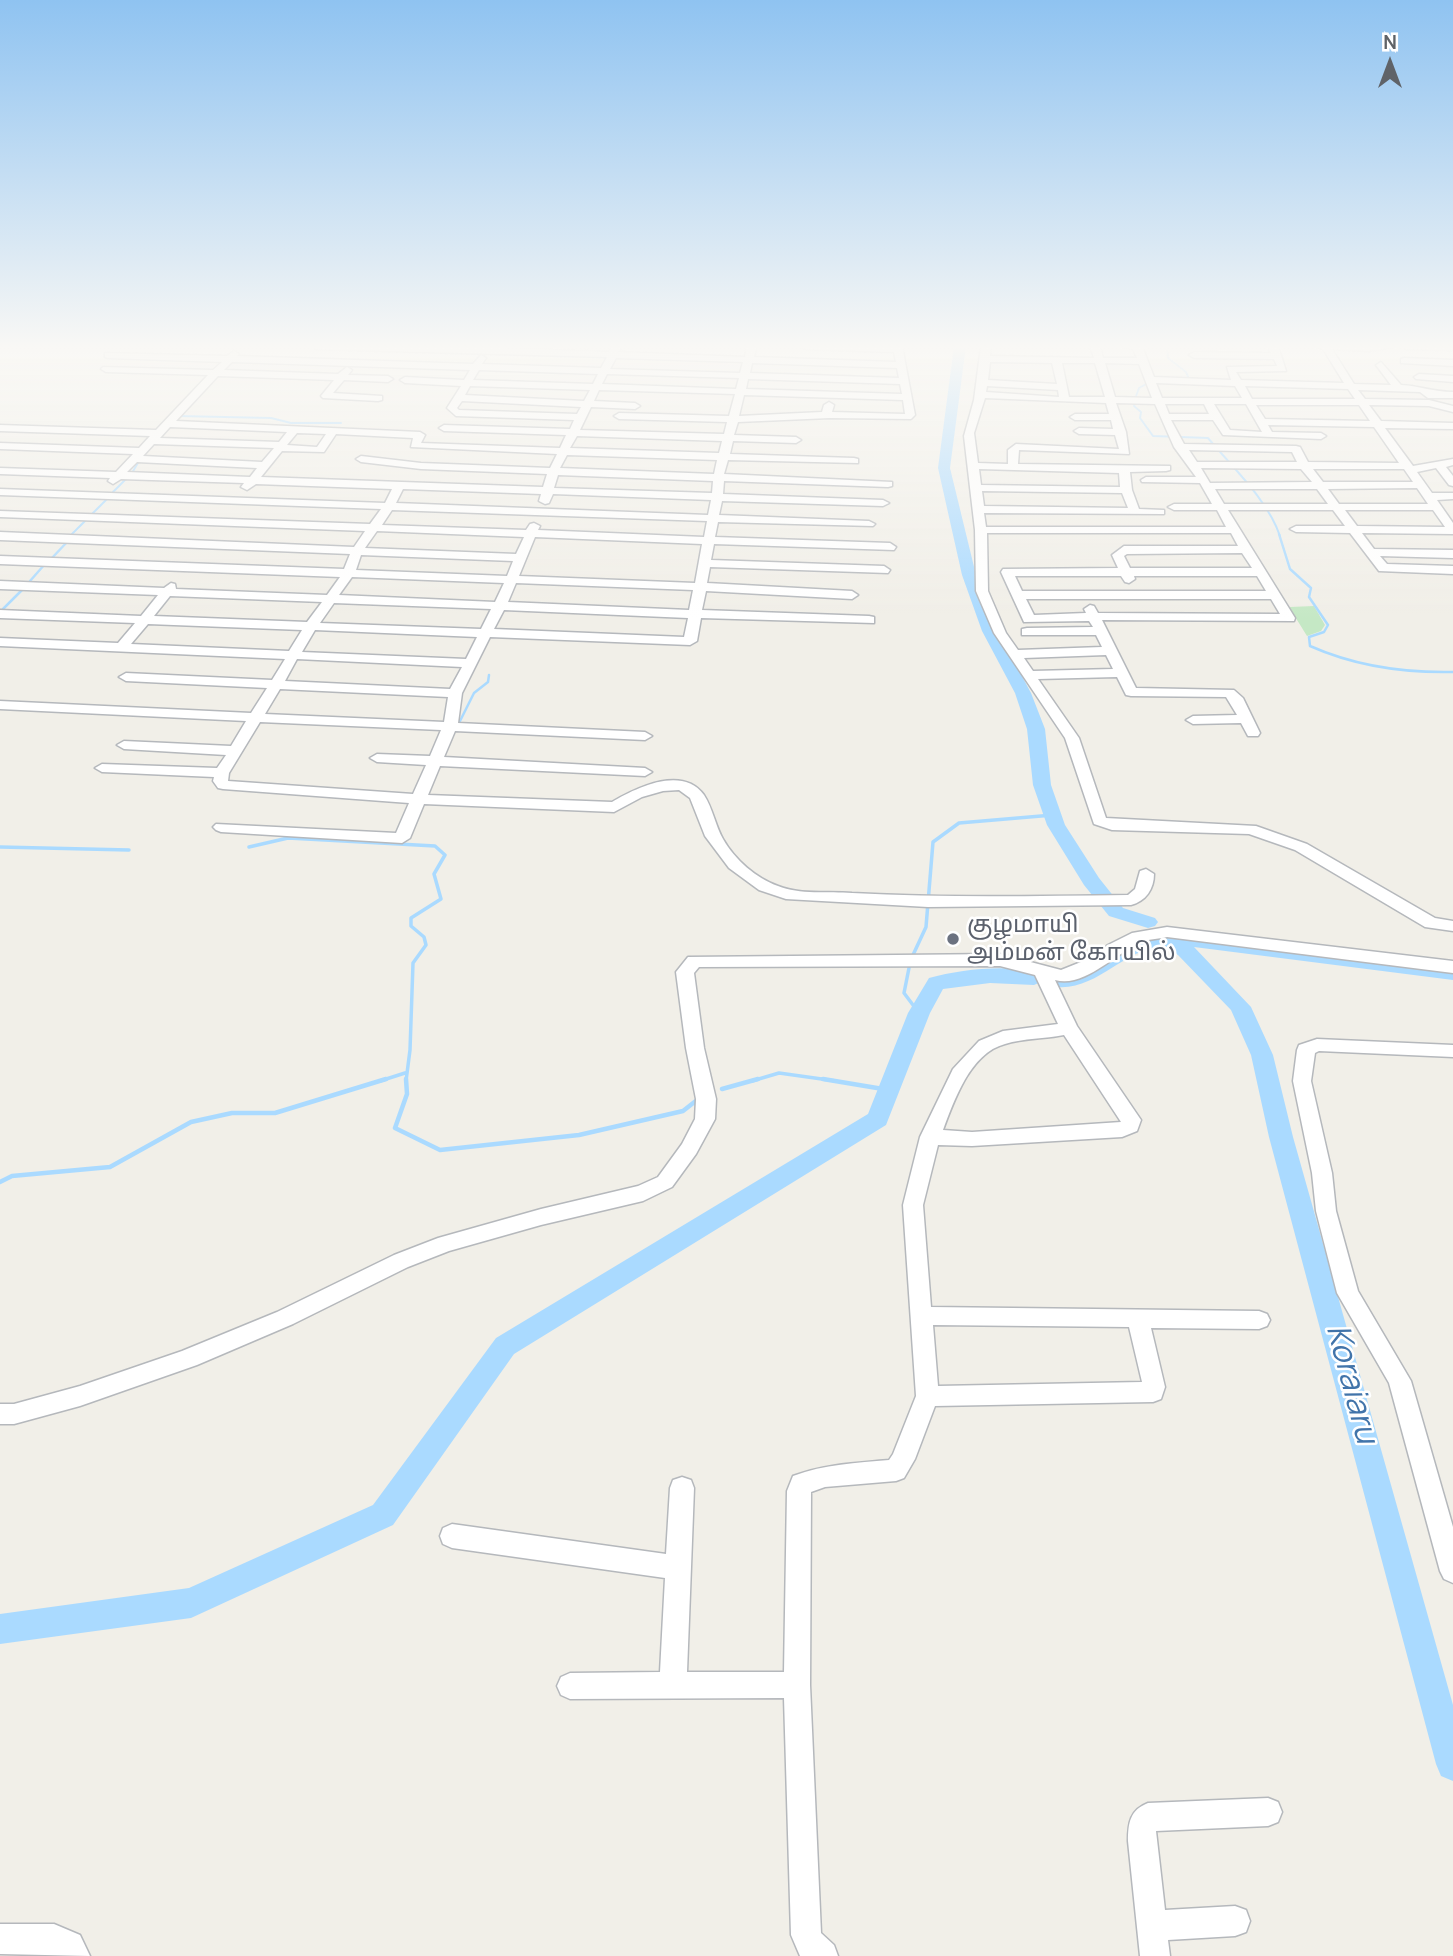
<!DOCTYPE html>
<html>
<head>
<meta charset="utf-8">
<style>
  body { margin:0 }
  #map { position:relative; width:1453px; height:1956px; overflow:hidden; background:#f1efe8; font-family:Manrope,sans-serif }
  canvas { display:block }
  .north { position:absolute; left:1355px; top:28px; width:70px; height:70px; -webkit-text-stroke:5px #fff; paint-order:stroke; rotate:0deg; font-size:19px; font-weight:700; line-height:28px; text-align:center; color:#5f6368 }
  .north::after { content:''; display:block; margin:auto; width:24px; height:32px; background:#5f6368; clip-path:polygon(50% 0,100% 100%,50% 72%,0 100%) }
</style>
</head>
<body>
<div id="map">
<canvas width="1453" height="1956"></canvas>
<div class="north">N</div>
</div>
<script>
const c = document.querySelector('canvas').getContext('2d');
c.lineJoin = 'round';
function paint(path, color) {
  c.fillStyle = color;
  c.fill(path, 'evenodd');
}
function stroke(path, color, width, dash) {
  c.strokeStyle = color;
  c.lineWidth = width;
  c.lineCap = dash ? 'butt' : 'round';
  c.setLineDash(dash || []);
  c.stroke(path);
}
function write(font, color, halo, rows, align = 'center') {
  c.font = font + ' Manrope,"Noto Sans Tamil",sans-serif';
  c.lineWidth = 5;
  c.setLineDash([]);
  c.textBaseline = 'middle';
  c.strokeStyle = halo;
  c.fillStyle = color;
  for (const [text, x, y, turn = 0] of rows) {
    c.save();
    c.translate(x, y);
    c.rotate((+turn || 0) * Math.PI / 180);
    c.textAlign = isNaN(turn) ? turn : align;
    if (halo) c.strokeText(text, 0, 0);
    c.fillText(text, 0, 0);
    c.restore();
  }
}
paint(new Path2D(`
  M1314 606 1325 625 1321 631 1307 636 1289 607Z`), '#c5e8c5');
stroke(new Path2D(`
  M1161 346 1167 350 1168 358 1186 372 1189 379
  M1135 399 1139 388 1148 383
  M1136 402 1134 406 1141 412 1140 418 1153 436 1208 438C1232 467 1268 500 1280 536
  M179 416 271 418 291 423H341
  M132 473 139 461
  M113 492 127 478
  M92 514 108 498
  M70 536 85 521`), '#aadaff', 2);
stroke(new Path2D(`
  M1279 534 1290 569 1311 588 1309 597 1328 625 1324 632 1309 637 1310 646C1355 666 1404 673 1453 672
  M51 559 68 541
  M30 581 45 564
  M3 609 22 590
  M459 723 474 693 488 682 489 675`), '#aadaff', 2.5);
stroke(new Path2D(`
  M0 847 129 850
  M249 847 288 838 435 846 445 855 434 874 441 899 411 918V926L424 937 426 945 413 963 410 1050 406 1081
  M913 955 926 927 933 842 959 823 1053 815
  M909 968 904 993 919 1013
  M380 1081 405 1073
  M752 1081 779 1073 836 1081`), '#aadaff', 3.5);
stroke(new Path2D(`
  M406 1079 407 1094 395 1128 440 1150 579 1135 683 1111 697 1100
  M823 1079 889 1090
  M722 1089 758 1079
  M0 1182 12 1176 110 1167 191 1122 232 1113H275L386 1079`), '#aadaff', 4.5);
paint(new Path2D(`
  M954 346H966L950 468 976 575 998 631 1031 693 1045 729 1051 785 1065 825 1099 878 1123 908 1155 918 1158 922 1155 926 1148 928 1109 916 1084 885 1047 825 1033 785 1027 729 1015 693 982 631 962 575 938 468Z
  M1168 933 1453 966V980L1194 947 1251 1007 1273 1055 1293 1137 1453 1705V1781L1441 1776 1436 1764 1269 1137 1251 1055 1231 1010 1178 955 1164 946C1120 949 1093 998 1046 985L1043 981 1034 985 990 983 943 989 930 1013 886 1125 514 1354 393 1525 191 1618 0 1644V1614L189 1588 373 1505 496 1338 868 1114 908 1013 929 978C962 969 1008 964 1041 973L1044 977C1053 971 1065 975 1076 971 1114 957 1120 936 1168 933Z`), '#aadaff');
const minor = new Path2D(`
  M312 346H448L609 352 612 346H622L618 352 745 357 747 346H757L754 357 896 362 894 352 805 349 801 346H902L915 415 911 419 830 418 738 422 734 435 796 437 801 440 796 443 733 441 730 454 854 458 858 459V463L728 460 724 474 892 482V486L888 487 724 481 723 494 883 500 889 503 883 506 722 501 719 515 869 521 875 524 873 526 718 522 715 537 890 543 896 547 894 550 714 544 711 560 884 566 890 570 888 573 710 567 707 583 852 591 858 595 852 599 706 591 702 610 869 616 874 617V623L701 618 697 641 690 645 490 637 462 693 458 723 645 732 652 736 645 740 455 731 444 757 645 768 652 772 645 776 440 766 428 795 612 802C636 788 682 765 704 795 713 809 715 825 723 839 735 860 756 878 778 886 799 895 829 891 852 893 944 898 1036 896 1128 895L1135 889 1140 871 1146 869 1154 874C1154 889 1146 901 1131 905L928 907 786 899 759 890 729 868 705 836 690 798 679 790 663 791 642 797 614 812 424 804 410 838 402 843 221 832 216 830 213 827 216 824 396 833 409 803 223 789 218 788 213 781 214 777 102 772 95 768 102 764 217 768 226 755 124 749 117 745 124 741 231 746 246 721 0 709V701L251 713 267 688 126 681 119 677 126 673 272 680 285 659 0 646V638L118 643 135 623 0 618V610L141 616 158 595 0 589V581L164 588 171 583 175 584 176 589 327 595 340 577 0 564V556L344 569 350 554 0 540V532L354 547 365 531 0 517V511L370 524 381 509 0 495V489L385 503 392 489 256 484 247 490 241 487 244 483 121 479 113 484 108 481 110 478 0 474V468L116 472 133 454 0 449V443L139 448 150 436 0 431V425L156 430 208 375 106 372 101 369 103 367 213 370 222 362 108 358 105 357V353L227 356 234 351 239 354 237 356 473 364 481 355 486 358 482 364 601 368 607 357 316 349ZM616 358 743 362 740 373 610 369ZM232 362 470 370 464 380 405 377 400 380 405 383 461 386 447 408 456 416 574 420 570 429 444 425 439 428 444 431 566 435 560 448 421 443 425 435 420 432 176 421 218 376 334 380 321 396 323 398 378 401 382 400V396L333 393 344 380 388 382 393 379 388 376 348 375 352 370 347 367 338 374 224 370ZM752 363 897 368 899 378 750 373ZM479 370 598 374 593 384 473 380ZM607 374 739 378 736 389 602 384ZM748 379 900 384 902 394 746 389ZM470 386 590 390 584 401 465 395ZM599 390 735 394 729 416 619 413 614 416 619 419 727 422 724 434 580 430 591 407 635 409 640 406 635 403 594 401ZM744 395 903 400 905 414 832 412 834 405 829 402 824 405 822 412 739 416ZM462 401 581 407 577 414 459 410 457 408ZM170 427 287 432 279 442 160 438ZM297 433 326 434 317 447 287 445ZM336 434 413 438 411 447 557 454 550 468 421 463 361 456 356 459 361 462 421 469 547 474 543 487 261 477 282 451 324 452ZM577 436 722 441 719 453 570 448ZM154 444 274 448 262 462 143 456ZM567 455 717 460 714 474 560 468ZM137 462 257 468 250 477 127 472ZM558 475 713 481 712 493 554 488ZM403 489 541 494 539 501 545 504 549 503 553 494 711 500 708 515 396 503ZM392 510 707 521 704 537 538 530 540 526 534 523 530 524 526 530 382 525ZM377 531 524 537 516 554 365 548ZM535 537 702 544 695 583 519 576ZM361 555 513 561 507 576 356 570ZM352 577 504 583 495 602 339 595ZM516 583 693 590 689 610 508 602ZM170 596 322 602 307 622 154 616ZM334 603 491 609 481 629 320 623ZM504 610 688 618 684 637 494 629ZM148 624 302 630 289 651 131 644ZM315 630 477 637 466 659 302 652ZM297 659 462 667 450 689 285 681ZM280 689 448 697 444 722 265 714ZM260 722 441 730 430 756 377 754 370 758 377 762 426 765 413 794 228 781 229 773Z
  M981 346H991L990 356 1094 358 1090 346H1100L1103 358H1137L1133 349 1116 346H1142L1154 377 1231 380 1227 367 1277 366 1274 359 1194 358 1189 355 1194 352 1271 353 1268 346H1278L1286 371 1236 372 1241 380 1344 383 1323 349 1313 346H1401L1368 351 1332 349 1354 384 1391 385 1376 365 1381 362 1401 385C1421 386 1433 392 1453 392V398H1428L1420 392 1358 390 1365 399 1429 400 1453 406V412L1429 406 1369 405 1381 421 1453 423V429L1385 428 1413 466 1453 459V465L1446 467 1453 476V486L1449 485 1436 468 1417 472 1432 493H1453V499L1437 500 1453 523V534L1362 533 1374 549 1453 550V558L1380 556 1387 564 1453 566V574L1379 571 1350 533 1296 532 1290 529 1296 526H1345L1333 510H1228L1295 618 1294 621 1102 620 1136 688 1234 690 1243 698 1260 733 1258 736H1248L1241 723 1193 724 1186 720 1193 716 1237 715 1226 697 1131 696 1126 695 1117 677 1038 679 1079 738 1106 818 1256 826 1307 844 1435 918 1453 921V931L1425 927 1295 850 1249 834 1112 830 1094 824 1065 738 994 633 976 591 975 530 964 436 974 400ZM990 362 1052 363 1057 384 988 380ZM1062 363H1095L1105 397H1069ZM1105 363 1139 364 1152 398 1115 397ZM1156 383 1235 386 1242 398H1162ZM987 386 1058 390 1059 397 986 392ZM1245 386 1348 389 1355 399H1252ZM985 398 1106 403 1109 414H1075L1070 417 1075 420H1111L1113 429 1079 428 1074 431 1079 434 1115 435 1119 449 1016 444 1008 450V464L978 463 974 433ZM1116 403 1155 404 1174 447 1196 477H1146L1141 480 1142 482 1200 483 1212 504H1174L1168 507 1174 510H1217L1226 527H986L984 513 1164 514V510L1139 509 1132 490 1130 472 1166 471 1170 470V466L1018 464 1019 450 1129 454 1126 432ZM1165 404H1204L1209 414H1169ZM1214 404H1246L1262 432 1230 430ZM1256 405H1359L1370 421 1265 419ZM1171 420H1213L1223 435 1321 439 1326 436 1321 433 1272 432 1268 425 1374 427 1399 463 1308 462 1300 447 1296 446 1184 444ZM1189 450 1292 452 1297 462H1197ZM1201 468 1301 469 1312 482 1210 483ZM979 469 1119 473 1120 487 981 485ZM1313 469H1404L1413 482H1323ZM1417 488 1428 504H1339L1328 489ZM1215 489H1317L1328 504H1224ZM982 491 1122 493 1128 508 984 506ZM1345 510H1433L1445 527 1357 526ZM987 533H1231L1238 546H1124L1112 555 1118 568 1003 569 1001 572 1024 622 1089 621 1093 627 1027 628 1022 629V635H1096L1102 647 1018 650 1006 633 988 591ZM1242 553 1252 568H1130L1124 556 1127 554ZM1015 576H1121L1125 582 1129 583 1135 579 1134 576H1257L1266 591H1022ZM1026 599H1271L1280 614 1098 613 1094 606 1090 605 1084 609 1086 613 1034 615ZM1106 655 1113 669 1033 671 1024 658Z
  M1402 346H1453V350L1406 349Z
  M1404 358 1453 360V366L1401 363V359Z
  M1419 374 1453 376V382L1416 379 1414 377Z
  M1167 927 1453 961V973L1167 937C1158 939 1148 939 1140 943 1114 954 1085 988 1055 980L1077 1026 1141 1120 1137 1131 1122 1137 972 1146 938 1145 923 1205 931 1307 1259 1311 1267 1314 1270 1320 1267 1326 1259 1329 1151 1328 1165 1387 1161 1399 1153 1402 935 1406 915 1459 904 1478 896 1481 825 1487 811 1492 810 1685 821 1933 834 1945 838 1956H800L791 1935 784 1698 570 1699 561 1695 557 1686 561 1677 570 1673 660 1672 665 1578 452 1548 443 1544 440 1536 443 1528 452 1524 666 1554 670 1488 673 1480 682 1477 691 1480 694 1488 687 1672H784L787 1491 793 1476C825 1464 856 1463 889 1460L893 1454 916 1396 903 1205 920 1137 953 1069 979 1041 1003 1031 1058 1024 1035 975 1000 966 699 967 694 973 704 1048 716 1099 715 1119 696 1154 672 1187 643 1201 541 1225 449 1251 408 1267 293 1324 197 1365 80 1406 14 1424H0V1404H14L80 1386 182 1351 277 1312 394 1255 438 1238 541 1209 638 1186 658 1177 682 1144 695 1119 696 1099 686 1048 676 972 688 957 1000 954 1061 970 1091 958 1108 945 1132 933ZM1064 1035 1121 1122 972 1132 943 1130C954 1101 970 1053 1005 1044 1024 1038 1045 1039 1064 1035ZM933 1325 1129 1327 1142 1382 938 1386Z
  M1317 1039 1453 1045V1057L1319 1051 1315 1053 1311 1081 1332 1173 1336 1211 1358 1291 1411 1381 1453 1527V1583L1444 1579 1440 1571 1389 1383 1337 1293 1316 1211 1312 1173 1293 1081 1297 1050 1299 1045Z
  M1268 1798 1278 1802 1282 1812 1278 1822 1268 1826 1156 1831 1165 1910 1235 1906 1246 1910 1250 1921 1246 1932 1235 1936 1168 1940 1170 1956H1140L1128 1841C1128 1823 1130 1810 1148 1803Z
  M0 1924H54L80 1935 90 1956 0 1954Z`);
stroke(minor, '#b5b8bc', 3);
paint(minor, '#fff');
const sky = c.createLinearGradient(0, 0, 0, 620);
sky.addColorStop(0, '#8fc3f1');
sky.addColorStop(0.56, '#f9f8f5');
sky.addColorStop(1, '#f9f8f500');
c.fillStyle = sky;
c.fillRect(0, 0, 1453, 620);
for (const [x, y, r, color] of [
  [953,939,7,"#6b7280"]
]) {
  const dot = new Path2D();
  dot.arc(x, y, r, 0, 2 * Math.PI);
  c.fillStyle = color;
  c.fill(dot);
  stroke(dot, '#fff', 2.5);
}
write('24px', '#5b616d', '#fff', [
  ["குழமாயி",967,925],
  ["அம்மன் கோயில்",967,953]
], 'left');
write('italic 32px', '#4174aa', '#fff', [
  ["Koraiaru",1351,1384,75]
]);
</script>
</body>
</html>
